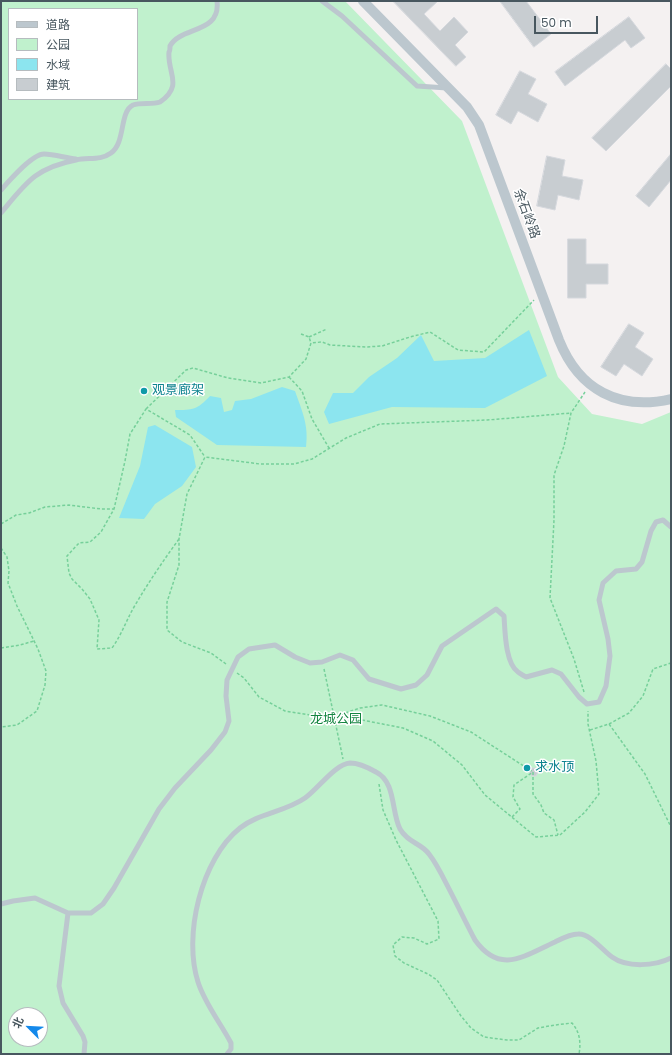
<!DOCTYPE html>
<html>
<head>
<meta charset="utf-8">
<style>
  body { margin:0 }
  #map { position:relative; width:672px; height:1055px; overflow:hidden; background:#f4f1f1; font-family:Poppins,"Noto Sans SC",sans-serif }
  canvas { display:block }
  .frame { position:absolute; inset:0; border:2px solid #48575f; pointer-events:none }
  .legend { position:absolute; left:8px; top:8px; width:130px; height:92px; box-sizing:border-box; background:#fff; border:1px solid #b6bcbf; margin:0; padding:5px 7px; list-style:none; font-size:12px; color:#48575f }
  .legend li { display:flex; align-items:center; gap:8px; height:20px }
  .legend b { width:20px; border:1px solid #b6bcbf }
  .north { position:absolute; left:8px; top:1007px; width:40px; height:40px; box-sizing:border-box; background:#fff; border:1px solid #b6bcbf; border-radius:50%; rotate:294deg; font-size:11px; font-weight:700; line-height:16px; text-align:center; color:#48575f }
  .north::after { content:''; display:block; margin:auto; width:14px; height:18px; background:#1489eb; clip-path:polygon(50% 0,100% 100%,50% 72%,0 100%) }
  .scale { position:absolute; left:534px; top:16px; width:64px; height:18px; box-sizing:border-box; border:2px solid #48575f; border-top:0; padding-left:5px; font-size:12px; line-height:14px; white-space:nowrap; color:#48575f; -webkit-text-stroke:3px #fff; paint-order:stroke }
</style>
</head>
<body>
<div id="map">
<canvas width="672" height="1055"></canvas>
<div class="frame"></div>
<ul class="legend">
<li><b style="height:5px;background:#bcc7ce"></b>道路</li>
<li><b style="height:11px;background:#c0f1cd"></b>公园</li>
<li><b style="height:11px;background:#8ce5ef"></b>水域</li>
<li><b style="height:11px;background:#c8cdd1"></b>建筑</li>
</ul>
<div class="north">北</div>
<div class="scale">50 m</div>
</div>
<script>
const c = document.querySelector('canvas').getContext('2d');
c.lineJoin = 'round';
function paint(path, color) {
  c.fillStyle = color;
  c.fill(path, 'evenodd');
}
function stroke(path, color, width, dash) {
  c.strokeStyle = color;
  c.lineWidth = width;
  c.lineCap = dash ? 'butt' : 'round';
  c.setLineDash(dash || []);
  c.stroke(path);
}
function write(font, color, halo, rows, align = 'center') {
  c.font = font + ' Poppins,"Noto Sans SC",sans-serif';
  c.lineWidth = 3;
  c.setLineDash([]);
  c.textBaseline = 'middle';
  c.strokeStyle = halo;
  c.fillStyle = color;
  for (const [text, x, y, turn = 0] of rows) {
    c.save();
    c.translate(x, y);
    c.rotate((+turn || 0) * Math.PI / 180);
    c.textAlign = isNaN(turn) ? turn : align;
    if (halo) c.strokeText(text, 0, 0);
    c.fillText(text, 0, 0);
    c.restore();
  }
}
paint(new Path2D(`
  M1 1H345L462 121 558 377 592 414 642 424 671 412V1054H1ZM9 9H137V99H9ZM16 1015H40V1039H16Z`), '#c0f1cd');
paint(new Path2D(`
  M529 330 547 376 485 408 392 407 329 424 324 412 333 393H353L369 377 397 358 421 335 434 361 485 358Z
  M282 387 295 391C302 411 309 425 306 447L217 445 176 417 175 410C193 410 197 410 210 396L221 398 224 412 232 410 235 401 251 399Z
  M155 425 192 447 196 467 182 486 155 504 144 519 119 518 140 466 148 427Z`), '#8ce5ef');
const building = new Path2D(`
  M393 1H438L424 14 440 31 454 17 468 32 455 45 466 57 456 66Z
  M500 1H526L551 34 534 47Z
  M629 17 645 38 631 48 625 40 565 86 555 72Z
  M666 64 671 69V86L606 151 592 138Z
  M520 71 536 79 528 94 547 104 538 122 518 111 511 124 496 115Z
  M671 154V180L649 207 636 196Z
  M547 156 565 160 562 176 583 180 579 200 558 195 555 210 537 206Z
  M568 239H586V264H608V284H586V298H568Z
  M629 324 644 333 635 347 653 359 642 376 624 364 616 376 601 367Z
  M531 768H536L538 772 536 776H532L529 772Z`);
paint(building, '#c8cdd1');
stroke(building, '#d5d8dd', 1);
stroke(new Path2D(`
  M301 334 309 337 311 343
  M309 337 327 329
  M289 377 302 391 312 419 329 448
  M146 409 186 370 193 368 228 378 261 383 289 377 306 359 311 343 322 342 330 345 366 347 382 346 410 337 430 332 458 350 484 352 534 300
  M1 524 16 515 29 513 45 507 69 505 101 509H114
  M179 539C163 561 148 583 134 607 126 621 122 634 112 648L97 649 99 620 90 599 82 589 72 579 69 573 67 556 79 543 90 542 101 532 114 509 125 461 130 434 146 409 190 435 205 457
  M1 548 7 557 9 571 8 583 17 606 38 649 46 671 45 685 37 711 17 725 1 727
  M1 648 20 645 34 641
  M226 664 211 653 182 642 167 630V602L179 565V539L187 494 205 457 260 464H294L312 459 346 438 380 424 487 420 571 413
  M324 669 343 759
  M237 673 244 678 259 697 285 711 310 715 357 719 403 728 433 741 462 765 485 795 536 837 560 835 585 812 599 794 596 761 588 724V711
  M584 692 574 659 550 598 554 520V475L564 446 571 413 585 392
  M336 716 360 708 382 705 430 716 471 732 533 772
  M609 724 629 713 643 696 653 669 671 663
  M590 730 609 724 645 774 671 827
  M533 772V794L541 805 544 813 554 820 558 835
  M379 784 383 810 396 840 438 921 439 939 427 944 414 938 402 937 393 945 395 956 404 963 428 974 437 980 461 1016 471 1028 484 1037 507 1040H519L538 1028 555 1025 572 1023C580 1032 581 1043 579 1054
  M512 817 520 809 513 797 514 785 533 772`), '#76d09a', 1.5, [3, 2]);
stroke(new Path2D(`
  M322 1 342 16 417 86 447 88
  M1 190C9 181 32 154 44 154 54 154 66 158 76 159
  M1 213C26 183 35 168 76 160 88 157 100 161 111 153 126 142 119 112 133 105 141 102 152 105 160 102 184 85 167 73 169 52 170 51 170 47 170 46 181 26 221 34 217 1
  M1 904 13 901 35 898 68 913H91L103 904 114 888 159 809 175 788 211 750 225 732 229 721 226 696 227 680 238 657 249 649 275 645 295 657 310 663 322 662 340 655 353 660 369 679 401 689 416 685 427 675 442 646 496 609 504 616C505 630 505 663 518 672 520 674 523 675 526 677L552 670 561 674 579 697 587 704 599 702 606 686 610 656 608 639 599 600 603 583 616 571 636 569 642 562 651 531 656 522 663 520 671 527
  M68 913 59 986 63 1003 83 1036 85 1042 84 1054
  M227 1054 231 1049V1043C220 1022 205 1004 198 982 183 936 201 859 240 828 259 813 285 812 305 798 318 789 335 764 350 763 358 763 369 768 376 772 396 782 391 811 400 829 408 843 421 843 429 854 436 863 441 873 446 883 456 902 465 921 475 940 500 975 524 956 555 942 561 939 570 934 578 934 590 933 603 951 612 957 627 968 655 966 671 958`), '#bcc7ce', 5);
stroke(new Path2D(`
  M363 1 467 107 479 125 559 340C579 390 619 411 671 399`), '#bcc7ce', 10);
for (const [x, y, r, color] of [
  [144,391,4,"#0f9aa8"],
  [527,768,4,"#0f9aa8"]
]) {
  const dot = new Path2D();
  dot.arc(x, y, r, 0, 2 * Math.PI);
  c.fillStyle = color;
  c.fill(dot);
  stroke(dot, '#fff', 1.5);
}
write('13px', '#48575f', '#fff', [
  ["余石岭路",526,214,70]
]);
write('13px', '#0d838f', '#fff', [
  ["观景廊架",152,391],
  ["求水顶",535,768]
], 'left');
write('13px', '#158541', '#fff', [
  ["龙城公园",336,720]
]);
</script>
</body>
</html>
